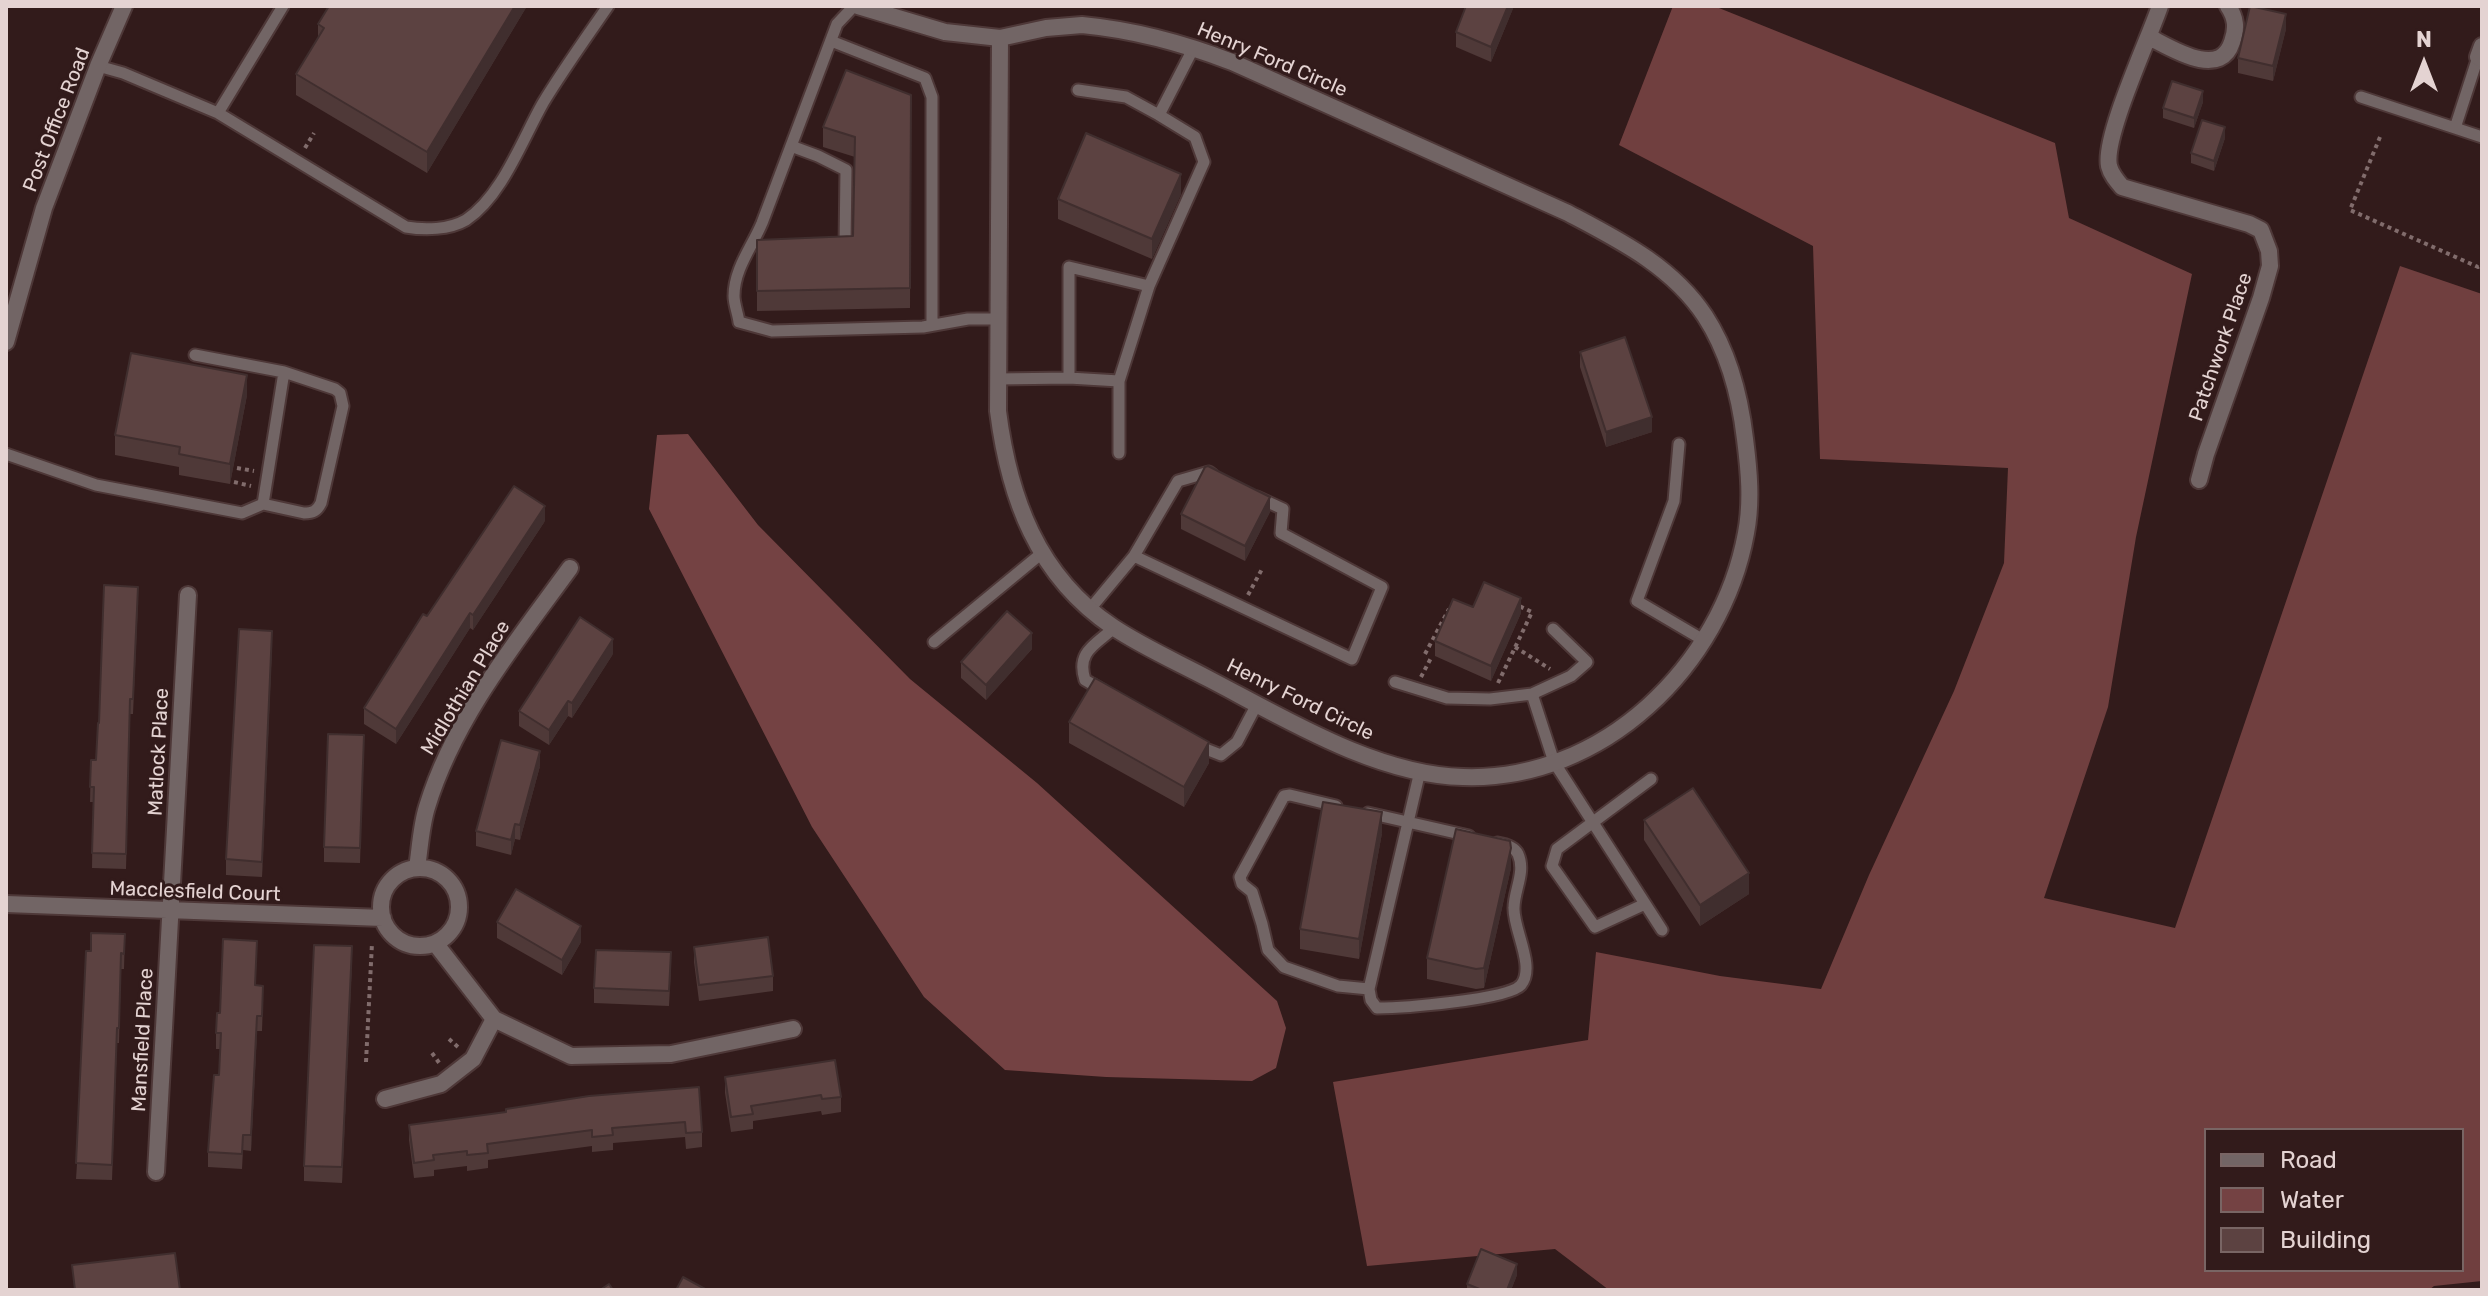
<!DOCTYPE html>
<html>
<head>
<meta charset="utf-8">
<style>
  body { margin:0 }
  #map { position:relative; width:2488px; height:1296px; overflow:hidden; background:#321b1b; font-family:Rubik,sans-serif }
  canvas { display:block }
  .frame { position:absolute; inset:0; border:8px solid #e4d3d2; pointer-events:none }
  .legend { position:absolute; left:2204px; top:1128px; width:260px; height:144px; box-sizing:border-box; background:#321b1b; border:2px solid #796564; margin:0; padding:10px 14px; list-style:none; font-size:24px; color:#e4d3d2 }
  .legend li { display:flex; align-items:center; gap:16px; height:40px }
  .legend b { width:40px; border:2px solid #796564 }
  .north { position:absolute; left:2384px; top:24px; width:80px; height:80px; -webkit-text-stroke:6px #321b1b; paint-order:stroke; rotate:0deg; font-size:22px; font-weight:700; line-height:32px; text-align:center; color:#e4d3d2 }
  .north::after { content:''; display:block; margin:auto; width:28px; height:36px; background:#e4d3d2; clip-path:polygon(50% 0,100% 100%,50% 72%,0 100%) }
</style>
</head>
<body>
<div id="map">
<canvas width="2488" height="1296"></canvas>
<div class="frame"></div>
<ul class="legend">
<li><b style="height:10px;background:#726565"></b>Road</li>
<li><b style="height:22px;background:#744243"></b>Water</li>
<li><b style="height:22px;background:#5c4241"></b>Building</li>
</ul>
<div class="north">N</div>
</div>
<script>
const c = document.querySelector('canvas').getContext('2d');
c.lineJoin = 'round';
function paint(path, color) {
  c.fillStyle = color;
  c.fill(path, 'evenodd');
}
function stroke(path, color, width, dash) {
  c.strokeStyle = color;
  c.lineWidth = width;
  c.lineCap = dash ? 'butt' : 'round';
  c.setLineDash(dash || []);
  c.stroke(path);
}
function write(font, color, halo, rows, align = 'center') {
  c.font = font + ' Rubik,sans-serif';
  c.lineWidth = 6;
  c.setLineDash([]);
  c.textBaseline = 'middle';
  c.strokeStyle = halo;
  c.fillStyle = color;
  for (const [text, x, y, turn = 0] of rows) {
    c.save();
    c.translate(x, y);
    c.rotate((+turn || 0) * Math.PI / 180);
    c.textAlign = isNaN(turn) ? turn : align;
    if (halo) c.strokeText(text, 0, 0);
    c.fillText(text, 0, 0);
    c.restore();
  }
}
paint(new Path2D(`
  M1673 6H1714L2055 143 2069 218 2192 274 2136 537 2108 707 2044 898 2175 928 2400 266 2482 294V1281L2434 1286 2429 1290H1609L1555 1249 1367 1266 1333 1082 1588 1040 1596 952 1720 976 1821 989 1869 875 1954 691 2004 563 2008 468 1820 459 1813 246 1619 145ZM2206 1130H2462V1270H2206Z`), '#703f3f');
paint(new Path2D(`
  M688 434 758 525 910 679 1037 783 1277 1001 1286 1028 1276 1068 1252 1081 1106 1077 1005 1070 924 997 812 827 649 509 657 435Z`), '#744243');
const service = new Path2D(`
  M854 6 837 24 762 223C752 247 734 269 734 296 734 304 738 314 739 322L772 331 923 327 968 319H998
  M831 41 925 78 932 97V325
  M2478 57 2455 128 2482 137
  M98 66 123 73 218 113 406 227C424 230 449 230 466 220 502 196 522 140 543 103 563 70 586 38 608 6
  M1078 90 1126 97 1159 115
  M2361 97 2455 128
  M218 113 283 6
  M791 146 818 156 846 170 845 245H841
  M1069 378V267L1149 286
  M998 379 1069 378 1119 381
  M1679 444 1674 501 1637 601 1705 641
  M1119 453V381L1149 286 1204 162 1195 137 1159 115 1194 47
  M6 454 96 485 242 513 263 504 284 372 195 355
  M263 504 304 513C313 513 317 511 321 503L343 406 340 393 335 389 284 372
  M1134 556 1178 481 1209 472 1213 475
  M1090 609 1134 556 1352 659 1382 587 1281 533 1283 509 1257 497
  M934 642 1042 553
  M1395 682 1447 698 1490 699 1532 694 1571 676 1587 662 1553 629
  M1104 691 1085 680C1076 652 1095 645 1114 628
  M1532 694 1554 762 1662 930
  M1198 746 1221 755 1237 742 1257 704
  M1420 771 1369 989 1371 1000 1377 1008C1400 1008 1508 1000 1521 985 1536 967 1513 929 1514 908 1514 890 1526 872 1518 854 1514 846 1504 844 1497 843
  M1336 806 1290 795 1284 796 1240 877 1242 884 1252 892 1262 924 1268 950 1284 967 1338 986 1369 989
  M1368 813 1469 836
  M1645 904 1595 927 1552 866 1557 849 1651 779`);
const minor = new Path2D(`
  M858 6 945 32 1000 38
  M2160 6C2149 39 2103 137 2109 166 2111 174 2116 180 2122 187L2249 224 2261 230 2269 251 2270 266 2261 298 2206 454 2199 480
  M1082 25C1134 30 1183 43 1232 62L1568 213C1619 240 1672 266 1705 316 1729 353 1740 396 1745 439 1749 470 1752 502 1746 533 1722 665 1603 782 1463 777 1376 775 1284 718 1209 679 1177 662 1143 647 1113 627 1037 576 1009 497 998 411L1000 38 1046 28Z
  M2149 37C2171 48 2220 80 2232 42 2237 28 2236 18 2228 6
  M2482 46 2478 57 2482 59
  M417 868C420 848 421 826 427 807 454 718 516 642 570 568
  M381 907a39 39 0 1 1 78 0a39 39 0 1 1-78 0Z
  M6 904 383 918
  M435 943 494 1019 571 1056 671 1054 793 1029
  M385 1099 441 1084 473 1059 494 1019
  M156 1172 188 595`);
const tertiary = new Path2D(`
  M6 342 44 208 98 66 124 6`);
stroke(service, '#4e3838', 15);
stroke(minor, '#4e3838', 20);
stroke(tertiary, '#4e3838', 20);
stroke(new Path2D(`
  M2380 137 2350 210 2478 267 2482 265
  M305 148 314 133
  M237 468 254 471
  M234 482 251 486
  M1248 595 1262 569
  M1515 647 1550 669
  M1425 654 1449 609
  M1421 677 1431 658
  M1498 683 1532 612 1517 605
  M449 1039 459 1048
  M432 1053 440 1064
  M366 1062 372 943`), '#816c6c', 4, [4, 4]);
stroke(service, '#726565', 11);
stroke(minor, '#726565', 16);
stroke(tertiary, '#726565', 16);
paint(new Path2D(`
  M329 6H527L427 173 296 95V74L318 39V24Z
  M1514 6 1491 62 1456 47V32Z
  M2286 29 2273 81 2238 73V58Z
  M911 95 910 308 757 311V240L853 236 855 157 823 147V127Z
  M2203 102 2194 128 2163 118V108Z
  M2225 138 2214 171 2191 163V153Z
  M1181 194 1152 259 1058 219V199Z
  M1580 352 1652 432 1606 447 1580 367Z
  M247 395 230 484 179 475V467L115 455V435Z
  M1270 512 1245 561 1181 529V514Z
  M545 521 473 630 470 628 396 744 364 724V708L427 616Z
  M138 602 133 714H130L126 869 92 868 93 802H90L91 760H96L99 723Z
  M1473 607 1521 613 1491 681 1435 656V641Z
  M272 646 262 877 226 875V859Z
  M1032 649 986 700 961 678V662Z
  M613 654 572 718 568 716 549 745 519 726V711Z
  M1069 722 1209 763 1184 807 1069 743Z
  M364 735 360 863 324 862V847Z
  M540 766 520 840 515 839 511 855 476 846V831Z
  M1644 820 1749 894 1700 926 1644 840Z
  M1382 833 1359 959 1300 949V929Z
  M1511 868 1484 988 1476 989 1427 979V958Z
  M497 922 581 942 562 975 497 938Z
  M125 934 124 969H121L119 1043H117L112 1180 76 1179 91 951Z
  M694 947 773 976V991L699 1001 694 962Z
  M257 956 255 985 263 1001 262 1031H257L251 1151 243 1150 242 1169 208 1167V1152L219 1075 220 1049H216V1033L220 1013Z
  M352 961 342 1183 304 1181V1166Z
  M671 968 669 1006 594 1003V988Z
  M725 1077 841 1097V1112L822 1115 821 1111 753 1121V1129L731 1132 725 1093Z
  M699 1087 702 1132V1147L686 1149 685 1137 613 1143V1150L592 1152V1146L488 1160V1168L467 1171V1166L434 1170V1176L414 1178 409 1140V1125Z
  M1517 1275 1511 1290H1467V1284Z`), '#4f3938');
paint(new Path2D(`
  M515 6H527L427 173V152Z
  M1508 6H1514L1491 62V47Z
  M2286 14V29L2273 81V66Z
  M2203 91V102L2194 128V118Z
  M2225 127V138L2214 171V161Z
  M1181 174V194L1152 259V239Z
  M247 375V395L230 484V464Z
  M1652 417V432L1606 447V432Z
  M1270 497V512L1245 561V546Z
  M545 506V521L473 630V615Z
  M1521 598V613L1491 681V666Z
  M470 613V628L396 744V729Z
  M272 631V646L262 877V862Z
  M1032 633V649L986 700V685Z
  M613 639V654L572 718V703Z
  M568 701V716L549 745V730Z
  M1209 742V763L1184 807V787Z
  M540 751V766L520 840V825Z
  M1382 812V833L1359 959V939Z
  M515 824V839L511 855V840Z
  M1511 848V868L1484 988V968Z
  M1749 873V894L1700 926V905Z
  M581 926V942L562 975V960Z
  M352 946V961L342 1183V1167Z
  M257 1016V1031L251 1151V1135Z
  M1517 1264V1275L1511 1290H1507Z`), '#402e2e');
const building = new Path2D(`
  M329 6H515L427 152 296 74 324 28 318 24Z
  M1466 6H1508L1491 47 1456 32Z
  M2250 6 2286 14 2273 66 2238 58Z
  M846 70 911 95 910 288 757 291V240L853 236 855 137 823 127Z
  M2172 81 2203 91 2194 118 2163 108Z
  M2202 120 2225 127 2214 161 2191 153Z
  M1086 133 1181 174 1152 239 1058 199Z
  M1625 337 1652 417 1606 432 1580 352Z
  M131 353 247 375 230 464 179 454 180 447 115 435Z
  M1208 466 1270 497 1245 546 1181 514 1205 467Z
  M514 486 545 506 473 615 470 613 396 729 364 708 423 614 427 616Z
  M1484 582 1521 598 1491 666 1435 641 1453 599 1473 607Z
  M104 585 138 587 133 699H130L126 854 92 853 94 787H90L91 760H96L98 723H99Z
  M1007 611 1032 633 986 685 961 662Z
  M580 617 613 639 572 703 568 701 549 730 519 711Z
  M239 629 272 631 262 862 226 859Z
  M1095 678 1209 742 1184 787 1069 722Z
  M328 734 364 735 360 848 324 847Z
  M501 740 540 751 520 825 515 824 511 840 476 831Z
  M1693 788 1749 873 1700 905 1644 820Z
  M1323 802 1382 812 1359 939 1300 929Z
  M1456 829 1510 841 1511 848 1484 968 1476 969 1427 958Z
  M516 889 581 926 562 960 497 922Z
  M91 933 125 934 124 954 121 953 119 1028H117L112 1165 76 1163 86 951H91Z
  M768 937 773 976 699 985 694 947Z
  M223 939 257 941 255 985 263 986 262 1016H257L251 1135H243L242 1154 208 1152 214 1075H219L221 1033H216L217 1013H220Z
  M314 945 352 946 342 1167 304 1166Z
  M596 950 671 952 669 991 594 988Z
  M835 1060 841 1097 822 1099 821 1095 751 1106 753 1114 731 1117 725 1077Z
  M699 1087 702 1132 686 1133 685 1122 612 1128 613 1135 592 1137V1130L487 1144 488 1153 467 1155V1151L433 1155 434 1160 414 1163 409 1125 506 1112V1109L589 1096Z
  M1481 1249 1517 1264 1507 1290H1482L1467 1284Z
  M175 1253 180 1290H75L72 1265Z
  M683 1277 707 1290H676Z
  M609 1284 613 1290H600Z`);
paint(building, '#5c4241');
stroke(building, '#402e2e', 2);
write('20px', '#e4d3d2', '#321b1b', [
  ["Henry Ford Circle",1272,60,23],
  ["Post Office Road",57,120,-69],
  ["Patchwork Place",2221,347,-71],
  ["Midlothian Place",466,688,-59],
  ["Henry Ford Circle",1300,700,26],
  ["Matlock Place",159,752,-87],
  ["Macclesfield Court",195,892,2],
  ["Mansfield Place",143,1040,-87]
]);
</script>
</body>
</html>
